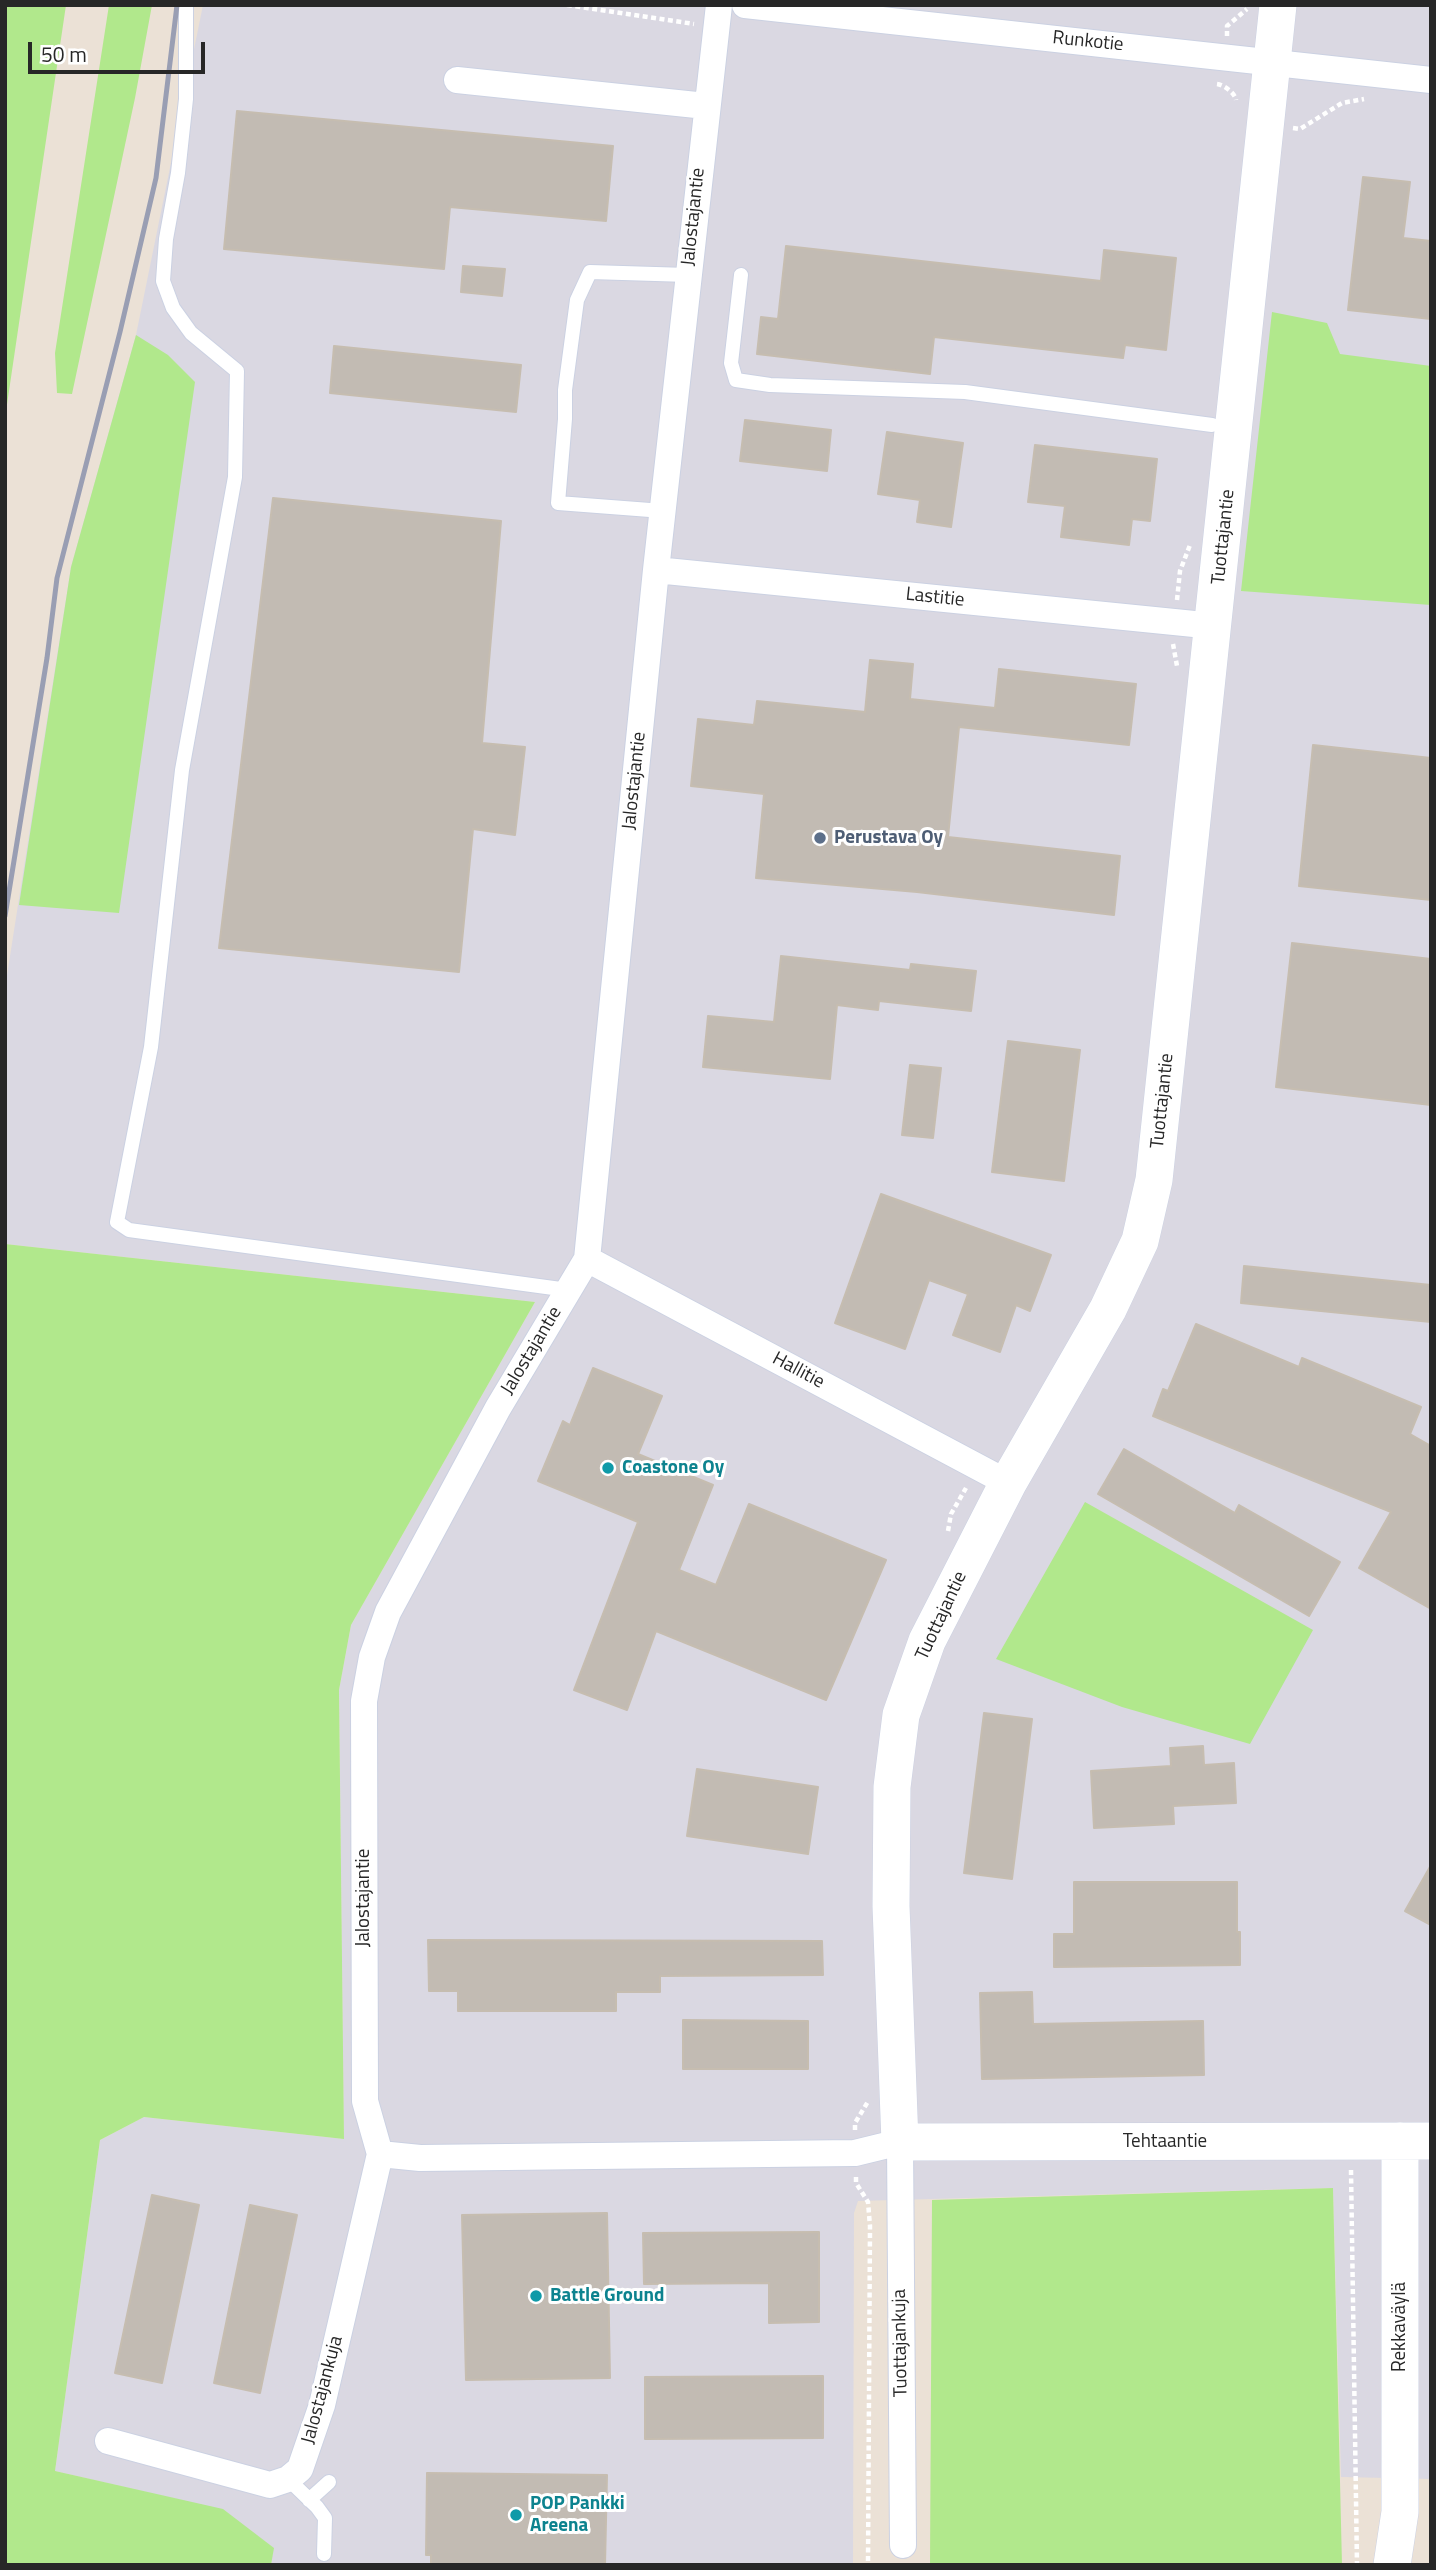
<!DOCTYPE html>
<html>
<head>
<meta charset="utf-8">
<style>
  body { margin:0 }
  #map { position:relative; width:1436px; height:2570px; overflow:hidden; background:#ebe1d6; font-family:"Titillium Web",sans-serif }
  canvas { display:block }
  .frame { position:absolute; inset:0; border:7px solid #272727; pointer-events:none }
  .scale { position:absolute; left:28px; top:42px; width:177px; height:32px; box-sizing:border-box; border:4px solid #272727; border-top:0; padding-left:9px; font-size:21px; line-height:24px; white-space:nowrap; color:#272727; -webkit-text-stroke:5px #fff; paint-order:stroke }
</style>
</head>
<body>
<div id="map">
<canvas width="1436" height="2570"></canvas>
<div class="frame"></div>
<div class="scale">50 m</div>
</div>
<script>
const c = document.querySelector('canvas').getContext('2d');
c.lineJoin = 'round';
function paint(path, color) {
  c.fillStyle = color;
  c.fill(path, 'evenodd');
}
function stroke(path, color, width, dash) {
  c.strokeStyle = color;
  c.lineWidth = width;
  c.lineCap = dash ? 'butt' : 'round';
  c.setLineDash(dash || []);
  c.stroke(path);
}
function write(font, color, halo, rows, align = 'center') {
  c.font = font + ' "Titillium Web",sans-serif';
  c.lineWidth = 6;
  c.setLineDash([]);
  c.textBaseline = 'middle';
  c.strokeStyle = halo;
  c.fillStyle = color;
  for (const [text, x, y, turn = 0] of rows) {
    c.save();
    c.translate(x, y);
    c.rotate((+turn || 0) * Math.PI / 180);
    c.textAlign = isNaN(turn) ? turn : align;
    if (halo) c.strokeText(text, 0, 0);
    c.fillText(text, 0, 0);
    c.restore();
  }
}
paint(new Path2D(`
  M203 5H1431V2479L1341 2477 1333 2188 858 2201 854 2213 853 2565H271L273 2548 223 2510 55 2471 100 2140 144 2117 344 2139 339 1690 351 1625 535 1302 5 1244V988L71 567 136 335Z`), '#dad8e2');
paint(new Path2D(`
  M5 5H66L5 418Z
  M109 5H152L135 98 72 394 57 393 55 353Z
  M1272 312 1327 323 1340 354 1431 366V605L1241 591Z
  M136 335 168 355 195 382 119 913 19 905 71 567Z
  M5 1244 535 1302 351 1625 339 1690 344 2139 144 2117 100 2140 55 2471 223 2509 274 2548 271 2565H5Z
  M1085 1502 1313 1630 1250 1744 1122 1707 996 1659Z
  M1333 2188 1342 2565H930L932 2200Z`), '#b1e88c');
const building = new Path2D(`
  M237 111 613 146 606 221 450 207 444 269 224 249Z
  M1363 177 1410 182 1403 238 1431 241V319L1348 310Z
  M786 246 1101 281 1104 250 1176 258 1166 350 1125 345 1123 358 934 337 930 374 757 354 761 317 778 319Z
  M463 266 505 269 502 296 461 292Z
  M334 346 521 365 516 412 330 393Z
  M745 420 831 430 827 471 740 461Z
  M887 432 963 443 951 527 917 522 920 500 878 494Z
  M1035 445 1157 459 1150 521 1132 519 1129 545 1061 537 1065 506 1028 502Z
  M273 498 501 521 482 743 525 747 515 835 473 829 459 972 219 948Z
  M870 660 913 664 910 699 995 708 999 669 1136 684 1129 745 959 727 948 837 1120 856 1114 915 917 892 756 878 764 794 691 786 698 719 754 725 757 701 865 712Z
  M1313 745 1431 758V900L1299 886Z
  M1292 943 1431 959V1105L1276 1087Z
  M781 956 910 970 911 964 976 971 971 1011 879 1001 878 1010 837 1005 830 1079 703 1067 708 1016 774 1022Z
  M1008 1041 1080 1050 1064 1181 992 1172Z
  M910 1065 941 1068 933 1138 902 1135Z
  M881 1194 1051 1255 1030 1311 1016 1305 1000 1352 953 1335 968 1294 929 1280 905 1349 835 1323Z
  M1244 1266 1431 1285V1322L1241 1303Z
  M1196 1324 1299 1367 1302 1358 1421 1407 1410 1434 1431 1446V1609L1359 1568 1391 1512 1153 1416 1163 1389 1168 1391Z
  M593 1368 662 1396 638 1454 713 1485 679 1570 716 1585 749 1504 886 1560 826 1700 656 1631 627 1710 574 1690 638 1522 538 1481 563 1421 570 1425Z
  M1124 1449 1235 1513 1239 1505 1340 1562 1309 1616 1098 1494Z
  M984 1713 1032 1719 1012 1879 964 1873Z
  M1203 1746 1204 1765 1234 1763 1236 1803 1173 1806 1174 1824 1094 1828 1091 1771 1171 1766 1170 1748Z
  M697 1769 818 1787 808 1854 687 1836Z
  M1431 1865V1925L1405 1911Z
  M1074 1882H1237V1932H1240V1965L1054 1967V1934H1074Z
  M428 1940 822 1941 823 1975 660 1976V1992H616V2011H458V1991H429Z
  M1032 1992 1033 2024 1203 2021 1204 2075 982 2079 980 1993Z
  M683 2020 808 2021V2069H683Z
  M152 2195 199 2205 162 2383 115 2373Z
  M250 2205 297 2215 260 2393 214 2383Z
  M607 2213 610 2378 466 2380 462 2215Z
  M819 2232V2322L769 2323V2283L644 2284 643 2233Z
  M823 2376V2438L645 2439V2377Z
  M427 2473 607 2475 605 2565H431V2555H426Z`);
paint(building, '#c2bbb3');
stroke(building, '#c6bdb0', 2);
const lane = new Path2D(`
  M186 5V99L178 173 166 239 163 281 173 308 191 333 237 371 235 477 182 770 151 1047 117 1222 129 1230 568 1290
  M741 275 731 363 736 380 770 385 965 392 1212 425
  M663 511 558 503 565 419V390L577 300 590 272 688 275
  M288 2479 317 2507 325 2518 324 2554
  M309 2500 329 2482`);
const street = new Path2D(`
  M719 5 656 570 587 1259 498 1408 388 1612 372 1657 364 1701 365 2101 380 2154 420 2158 855 2153 900 2142 903 2545
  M745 5 1431 80
  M457 80 706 106
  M656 570 1214 626
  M587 1259 1008 1483
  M108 2441 270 2485 288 2479 300 2469 322 2405 380 2154`);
const secondary = new Path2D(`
  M1278 5 1154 1180 1140 1241 1108 1309 1008 1483 927 1641 901 1715 892 1787 891 1906 900 2142 1431 2141
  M1392 2565 1400 2512V2141`);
stroke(lane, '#cbd1e2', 16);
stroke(street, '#cbd1e2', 28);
stroke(secondary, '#cbd1e2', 38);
stroke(new Path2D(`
  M567 5 694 24
  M1227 36V26L1247 9
  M1217 84C1224 85 1235 93 1236 100
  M1293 128 1300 129 1342 103 1364 99
  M1177 600 1180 571 1190 545
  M1173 644 1177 666
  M948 1531 951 1514 966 1488
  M855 2130V2123L869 2100
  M1351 2170 1357 2565
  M856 2177V2183L868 2202 870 2226 868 2565`), '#fff', 4.5, [5, 3.5]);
stroke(lane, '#fff', 14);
stroke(street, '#fff', 26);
stroke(secondary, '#fff', 37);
stroke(new Path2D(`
  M5 916 47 658 57 578 120 332 156 178 177 5`), '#999eb3', 5);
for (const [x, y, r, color] of [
  [820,838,7,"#5c6f8a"],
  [608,1468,7,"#0f9aa8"],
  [536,2296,7,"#0f9aa8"],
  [516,2515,7,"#0f9aa8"]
]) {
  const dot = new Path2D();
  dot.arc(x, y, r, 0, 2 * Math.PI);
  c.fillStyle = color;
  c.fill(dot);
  stroke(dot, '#fff', 2.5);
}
write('19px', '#272727', '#fff', [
  ["Runkotie",1088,42,6],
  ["Jalostajantie",694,217,-84],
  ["Tuottajantie",1224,537,-84],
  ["Lastitie",935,598,6],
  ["Jalostajantie",635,781,-84],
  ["Tuottajantie",1163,1101,-84],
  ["Jalostajantie",532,1351,-59],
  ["Hallitie",798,1371,28],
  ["Tuottajantie",942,1616,-65],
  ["Jalostajantie",364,1898,-90],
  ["Tehtaantie",1165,2142],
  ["Rekkaväylä",1400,2327,-90],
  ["Tuottajankuja",901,2343,-91],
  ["Jalostajankuja",323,2390,-75]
]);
write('bold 19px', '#4e5e75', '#fff', [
  ["Perustava Oy",834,838]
], 'left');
write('bold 19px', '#0d838f', '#fff', [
  ["Coastone Oy",622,1468],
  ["Battle Ground",550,2296],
  ["POP Pankki",530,2504],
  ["Areena",530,2526]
], 'left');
</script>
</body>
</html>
